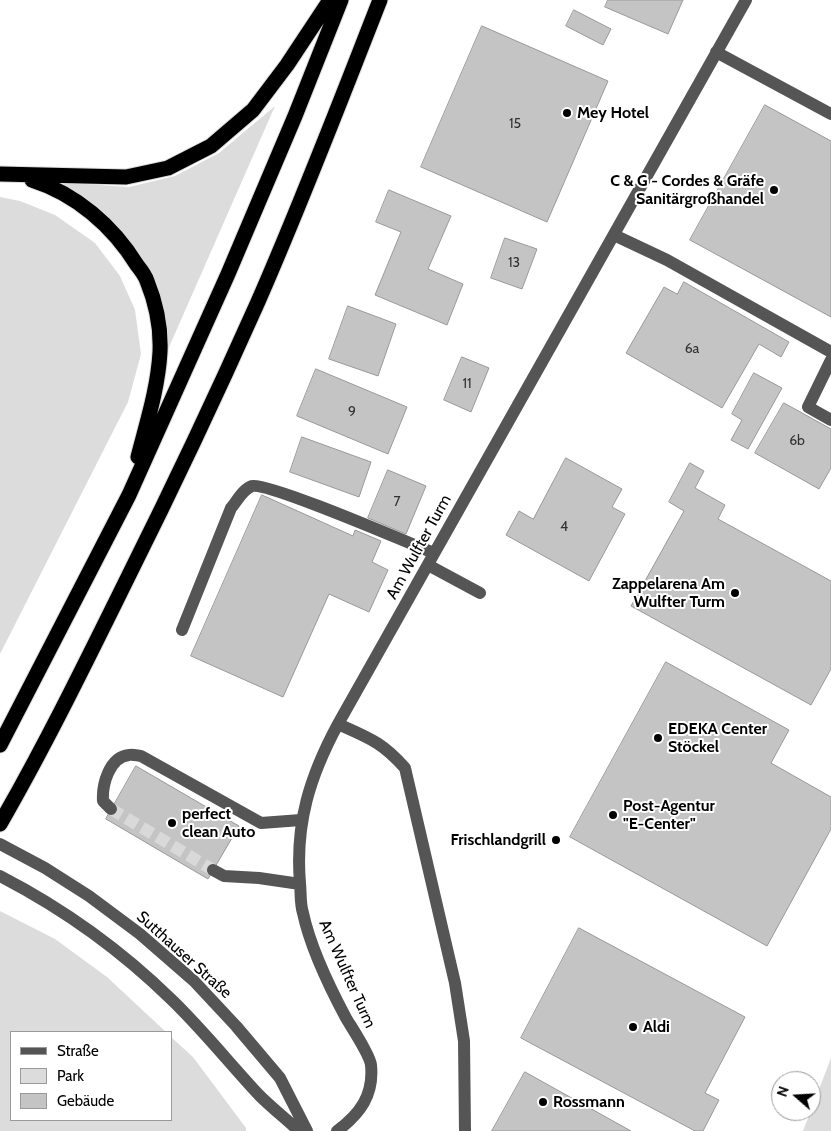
<!DOCTYPE html>
<html>
<head>
<meta charset="utf-8">
<style>
  body { margin:0 }
  #map { position:relative; width:831px; height:1131px; overflow:hidden; background:#fff; font-family:Cabin,sans-serif }
  canvas { display:block }
  .legend { position:absolute; left:10px; top:1031px; width:162px; height:90px; box-sizing:border-box; background:#fff; border:1px solid #999; margin:0; padding:6px 9px; list-style:none; font-size:15px; color:#000 }
  .legend li { display:flex; align-items:center; gap:10px; height:25px }
  .legend b { width:25px; border:1px solid #999 }
  .north { position:absolute; left:771px; top:1071px; width:50px; height:50px; box-sizing:border-box; background:#fff; border:1px solid #999; border-radius:50%; rotate:289deg; font-size:14px; font-weight:700; line-height:20px; text-align:center; color:#000 }
  .north::after { content:''; display:block; margin:auto; width:18px; height:22px; background:#000; clip-path:polygon(50% 0,100% 100%,50% 72%,0 100%) }
</style>
</head>
<body>
<div id="map">
<canvas width="831" height="1131"></canvas>
<ul class="legend">
<li><b style="height:6px;background:#555"></b>Straße</li>
<li><b style="height:14px;background:#dcdcdc"></b>Park</li>
<li><b style="height:14px;background:#c4c4c4"></b>Gebäude</li>
</ul>
<div class="north">N</div>
</div>
<script>
const c = document.querySelector('canvas').getContext('2d');
c.lineJoin = 'round';
function paint(path, color) {
  c.fillStyle = color;
  c.fill(path, 'evenodd');
}
function stroke(path, color, width, dash) {
  c.strokeStyle = color;
  c.lineWidth = width;
  c.lineCap = dash ? 'butt' : 'round';
  c.setLineDash(dash || []);
  c.stroke(path);
}
function write(font, color, halo, rows, align = 'center') {
  c.font = font + ' Cabin,sans-serif';
  c.lineWidth = 4;
  c.setLineDash([]);
  c.textBaseline = 'middle';
  c.strokeStyle = halo;
  c.fillStyle = color;
  for (const [text, x, y, turn = 0] of rows) {
    c.save();
    c.translate(x, y);
    c.rotate((+turn || 0) * Math.PI / 180);
    c.textAlign = isNaN(turn) ? turn : align;
    if (halo) c.strokeText(text, 0, 0);
    c.fillText(text, 0, 0);
    c.restore();
  }
}
paint(new Path2D(`
  M275 106 166 354 165 311 152 276 134 247 111 221 54 182 129 187 175 176 219 153Z
  M0 197 20 201 55 215 95 243 120 276 135 310 141 354 128 402 0 654Z
  M0 911 55 939 107 977 166 1032H11V1120H171V1037L193 1057 246 1128V1131H0Z
  M831 1058V1131H803Z`), '#dcdcdc');
const building = new Path2D(`
  M608 0H683L668 34 605 7Z
  M574 10 611 29 603 45 566 26Z
  M482 26 608 81 547 222 421 167Z
  M765 105 831 141V317L690 240Z
  M389 190 451 216 428 269 463 284 447 325 375 295 401 232 376 222Z
  M505 238 537 249 522 289 491 278Z
  M684 282 789 342 781 357 759 344 722 408 626 353 664 287 677 294Z
  M348 306 396 324 378 376 329 359Z
  M462 357 489 368 471 412 444 400Z
  M316 369 407 407 388 454 297 416Z
  M754 373 782 388 748 449 731 440 742 420 732 414Z
  M784 403 831 429V468L819 489 755 453Z
  M302 437 371 462 359 497 290 472Z
  M566 458 622 489 612 507 625 514 589 581 506 535 519 511 533 519Z
  M690 463 704 471 695 488 725 505 718 519 831 581V669L811 705 631 606 684 511 669 502Z
  M388 470 426 486 406 534 368 518Z
  M262 495 353 536 355 530 381 541 372 562 388 570 369 612 329 594 283 697 191 656Z
  M666 662 789 730 771 763 831 797V829L767 946 570 837Z
  M136 766 239 826 208 879 106 819Z
  M579 928 745 1017 705 1093 719 1100 703 1131H695L521 1038Z
  M525 1072 631 1131H492Z`);
paint(building, '#c4c4c4');
stroke(building, '#999', 1);
stroke(new Path2D(`
  M111 809 213 870`), '#d9d9d9', 12, [12, 6]);
const highway = new Path2D(`
  M0 174 126 177 168 168 211 146 253 110 287 65 330 0
  M32 180C76 194 113 226 137 265 141 270 145 275 147 281 156 303 161 329 160 352 158 388 147 422 138 457
  M0 745 129 495 228 274 295 116 341 0
  M0 824C46 744 87 660 128 577 173 487 216 396 257 304 301 204 340 102 380 0`);
stroke(highway, '#dbdbdb', 17);
stroke(new Path2D(`
  M716 52 831 114
  M614 235 667 260 831 352
  M831 360 808 407 831 420
  M428 565 480 593
  M182 630 231 508C237 501 243 489 252 486 268 482 409 543 434 553
  M338 724C369 738 382 742 405 768L455 983 464 1041 465 1131
  M111 809 103 801C102 785 109 757 129 755 133 754 138 756 141 756L261 823 301 820
  M0 844 45 868 89 896 140 934 194 981 236 1026 280 1078 307 1131
  M213 870 224 876 259 878 300 884
  M0 876C62 908 122 951 172 1000 203 1030 230 1064 259 1095 272 1108 286 1119 299 1131
  M337 1131C360 1114 374 1095 371 1065 370 1055 352 1028 346 1018 330 988 310 946 303 913 300 904 301 893 300 883 295 823 310 776 338 724L746 0`), '#555', 12);
stroke(highway, '#000', 15);
for (const [x, y, r, color] of [
  [567,113,5,"#000"],
  [774,190,5,"#000"],
  [735,593,5,"#000"],
  [658,738,5,"#000"],
  [613,815,5,"#000"],
  [172,823,5,"#000"],
  [556,840,5,"#000"],
  [633,1027,5,"#000"],
  [543,1102,5,"#000"]
]) {
  const dot = new Path2D();
  dot.arc(x, y, r, 0, 2 * Math.PI);
  c.fillStyle = color;
  c.fill(dot);
  stroke(dot, '#fff', 2);
}
write('14px', '#313131', null, [
  ["15",515,124],
  ["13",514,263],
  ["6a",692,349],
  ["11",467,384],
  ["9",352,412],
  ["6b",797,441],
  ["7",397,502],
  ["4",564,527]
]);
write('bold 16px', '#000', '#fff', [
  ["Mey Hotel",577,113],
  ["C & G - Cordes & Gräfe",764,181,"right"],
  ["Sanitärgroßhandel",764,199,"right"],
  ["Zappelarena Am",725,584,"right"],
  ["Wulfter Turm",725,602,"right"],
  ["EDEKA Center",668,729],
  ["Stöckel",668,747],
  ["Post-Agentur",623,806],
  ["\"E-Center\"",623,824],
  ["perfect",182,814],
  ["clean Auto",182,832],
  ["Frischlandgrill",546,840,"right"],
  ["Aldi",643,1027],
  ["Rossmann",553,1102]
], 'left');
write('16px', '#000', '#fff', [
  ["Am Wulfter Turm",419,547,-61],
  ["Sutthauser Straße",184,955,42],
  ["Am Wulfter Turm",347,974,66]
]);
</script>
</body>
</html>
